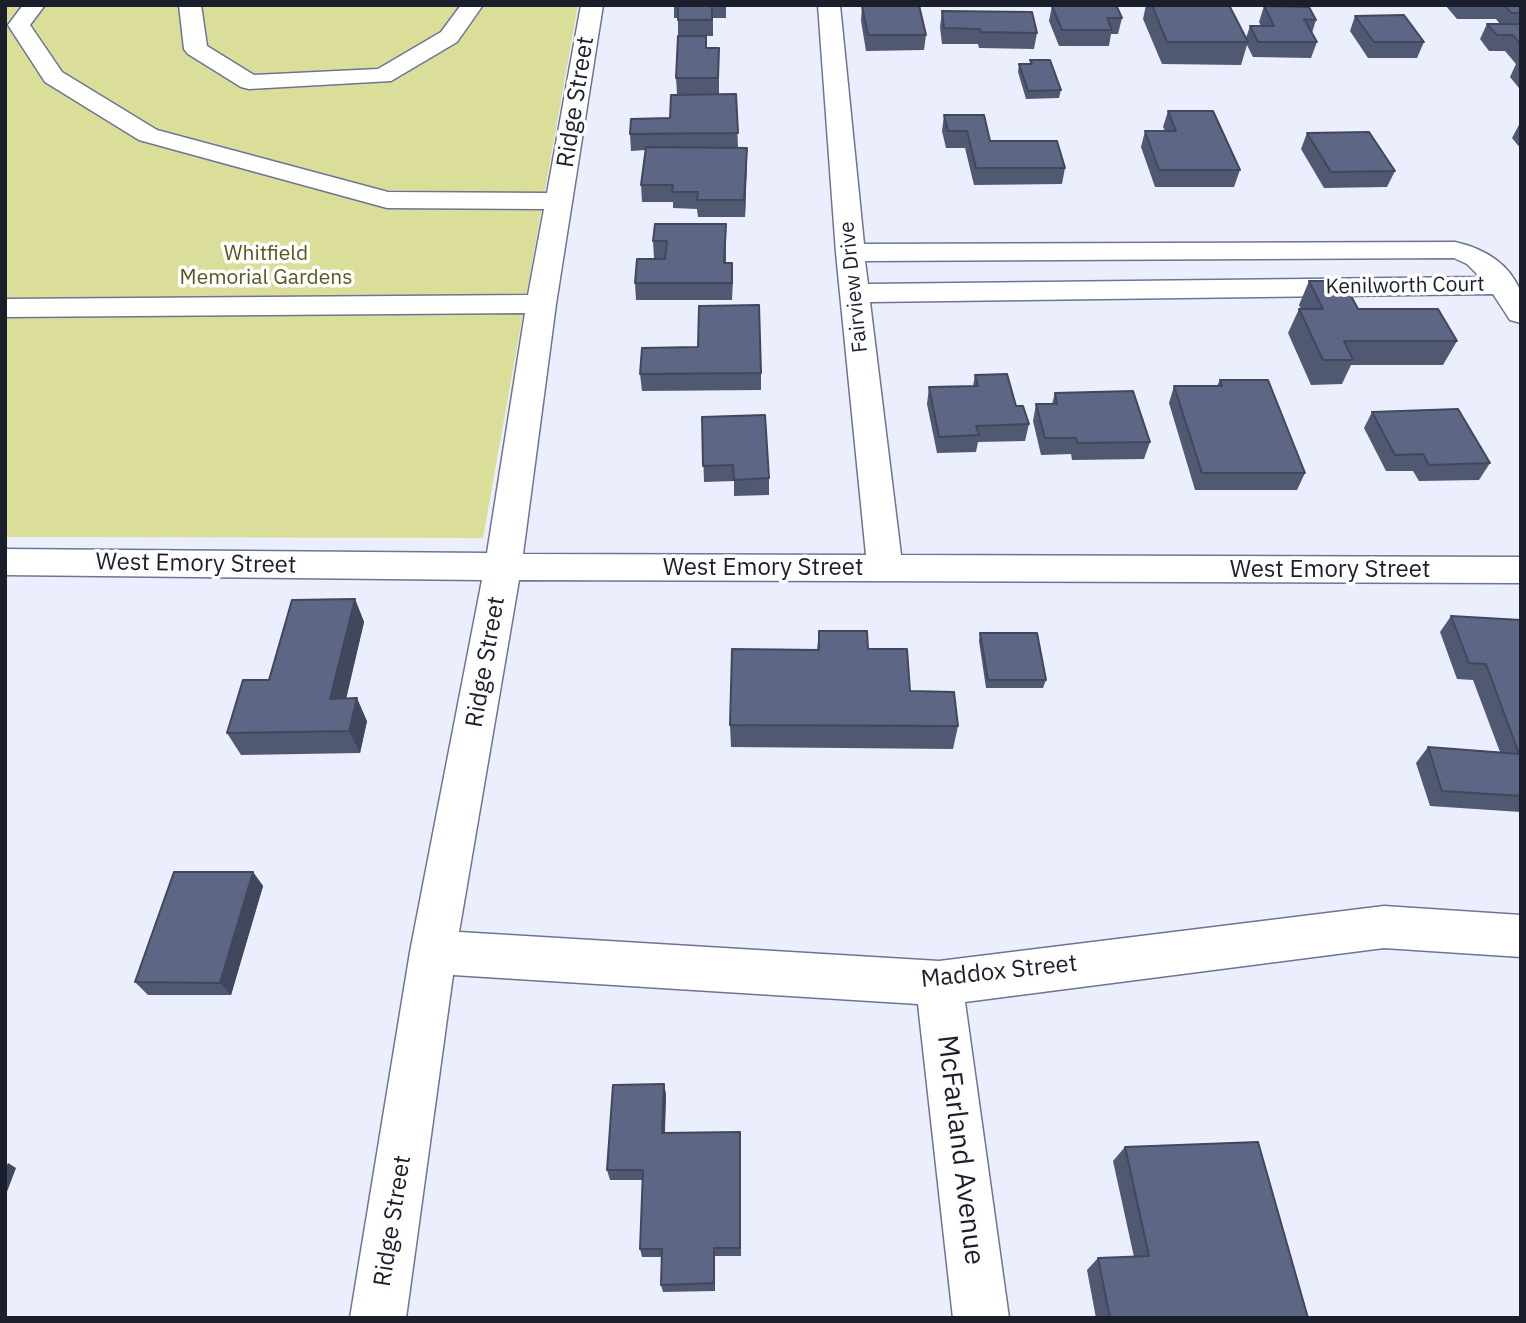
<!DOCTYPE html>
<html>
<head>
<meta charset="utf-8">
<style>
  body { margin:0 }
  #map { position:relative; width:1526px; height:1323px; overflow:hidden; background:#ebeffd; font-family:"IBM Plex Sans",sans-serif }
  canvas { display:block }
  .frame { position:absolute; inset:0; border:7px solid #1b1f2b; pointer-events:none }
</style>
</head>
<body>
<div id="map">
<canvas width="1526" height="1323"></canvas>
<div class="frame"></div>
</div>
<script>
const c = document.querySelector('canvas').getContext('2d');
c.lineJoin = 'round';
function paint(path, color) {
  c.fillStyle = color;
  c.fill(path, 'evenodd');
}
function stroke(path, color, width, dash) {
  c.strokeStyle = color;
  c.lineWidth = width;
  c.lineCap = dash ? 'butt' : 'round';
  c.setLineDash(dash || []);
  c.stroke(path);
}
function write(font, color, halo, rows, align = 'center') {
  c.font = font + ' "IBM Plex Sans",sans-serif';
  c.lineWidth = 7;
  c.setLineDash([]);
  c.textBaseline = 'middle';
  c.strokeStyle = halo;
  c.fillStyle = color;
  for (const [text, x, y, turn = 0] of rows) {
    c.save();
    c.translate(x, y);
    c.rotate((+turn || 0) * Math.PI / 180);
    c.textAlign = isNaN(turn) ? turn : align;
    if (halo) c.strokeText(text, 0, 0);
    c.fillText(text, 0, 0);
    c.restore();
  }
}
paint(new Path2D(`
  M5 5H578L483 538 5 537Z`), '#dbde99');
const minor = new Path2D(`
  M23 5H45L30 25 62 72 157 130 388 192 547 193 581 5H603L556 304 523 554 866 555 836 253 818 5H840L864 244 1455 242C1482 248 1508 262 1520 290 1523 298 1521 313 1521 323L1510 320 1493 294 870 302 901 555 1521 557V583L519 580 459 932 939 961 1384 906 1521 915V957L1384 948 965 1002 1009 1318H953L918 1004 453 975 406 1318H350L410 952 482 580 5 575V549L487 553 525 313 5 317V299L528 295 544 209 387 208 139 140 45 82 8 25ZM1454 258 1467 264 1480 277 868 284 865 261Z
  M179 5H201L207 46 254 75 378 69 441 32 461 5H483L457 42 391 81 249 89 241 87 188 54 184 49Z`);
stroke(minor, '#6c7594', 3);
paint(minor, '#fff');
paint(new Path2D(`
  M674 5H726V18H713V36H678V18H674Z
  M1146 5H1229L1246 38 1250 26H1261L1259 22 1264 6 1316 20 1312 33 1317 42 1311 58 1253 57 1247 45 1241 65 1162 64 1143 19Z
  M1445 5H1521V88H1519L1510 77 1516 64 1505 51H1489L1480 39 1487 24H1500L1496 19H1457Z
  M862 6 926 35 924 50 866 51 861 21Z
  M1052 6 1122 18 1118 34H1111L1109 46H1059L1049 21Z
  M942 11 1037 33 1034 49 979 48 978 44H942L940 27Z
  M1355 16 1424 42 1417 58H1368L1350 31Z
  M706 48 719 64V94H677L676 78Z
  M1030 60 1061 90 1059 98 1026 99 1018 72 1019 64H1030Z
  M736 94 738 148H747L745 217H698L697 209 673 208V202H642L641 185 646 150 631 151 630 134 670 118Z
  M1168 111 1240 170 1234 187H1155L1141 147 1145 131H1165L1163 127Z
  M944 115 990 141 1065 168 1062 184 974 185 965 148H946L942 131Z
  M1521 121V149L1512 138Z
  M1307 133 1395 171 1387 187 1324 188 1301 149Z
  M726 224V263L733 280 732 300H636L635 283 665 259V258H654L653 241Z
  M1309 281 1358 309 1457 341 1443 365H1351L1342 384 1311 385 1288 333 1299 309H1301L1299 305Z
  M698 347 761 373V390L642 391 640 374Z
  M975 375 1016 406 1029 424 1025 441 978 442 976 452 937 453 927 404 929 387 973 386Z
  M1220 380 1305 473 1297 490H1195L1169 403 1174 386H1217Z
  M1055 393 1150 442 1144 459 1072 460 1071 454 1041 455 1033 421 1036 404H1052Z
  M1372 412 1490 463 1479 480 1419 481 1413 471H1386L1364 428Z
  M702 417 769 478V495L734 496V481L704 482Z
  M355 599 364 622 346 698 367 721 360 753 241 755 227 733 269 680Z
  M1451 616 1521 620V812L1430 806 1416 763 1428 747 1500 752 1473 680 1457 679 1440 632Z
  M819 631 868 649 910 691 958 726 953 749 731 747 730 725 817 650Z
  M980 633 1046 680 1043 688H986L979 641Z
  M253 872 263 886 231 995H148L135 982Z
  M664 1084 666 1095 665 1133 740 1142 741 1256H715V1291L663 1292 661 1285 662 1257H642L640 1249 643 1180H610L607 1170Z
  M1125 1147 1308 1318H1096L1087 1270 1098 1258 1134 1257 1113 1161Z`), '#505872');
paint(new Path2D(`
  M747 148V165L745 217 744 200Z
  M355 599 364 622 341 721 330 699Z
  M357 698 367 721 360 753 349 731Z
  M253 872 263 886 231 995 220 983Z
  M664 1084 666 1095 664 1143 662 1133Z
  M8 1163 16 1168 5 1197V1170Z
  M714 1248 715 1256V1291L714 1283Z`), '#41475c');
const building = new Path2D(`
  M684 5H712V20H678V6H684Z
  M919 5 926 35H868L862 6Z
  M1116 5 1122 18H1107L1112 30H1062L1052 6Z
  M1152 5H1229L1248 42H1167Z
  M1505 5H1521V13H1511Z
  M1264 6 1309 7 1316 20 1304 19 1317 42H1258L1250 26H1274Z
  M942 11 1032 12 1037 33 981 32 980 29 944 28Z
  M1404 15 1424 42H1374L1355 16Z
  M1487 24H1521V45L1513 35H1497Z
  M678 36H706V48H719L718 78H676Z
  M1030 60H1050L1061 90 1028 91 1019 64H1032Z
  M736 94 738 133 630 134 631 119 670 118 671 95Z
  M1168 111H1213L1240 170H1159L1145 131H1176Z
  M944 115H984L990 141H1057L1065 168H976L967 131H948Z
  M1369 132 1395 171 1331 172 1307 133Z
  M646 147 747 148 744 200H697L698 192H672L673 185H641Z
  M655 224H726L724 263H732V283H635L637 259H665L667 241H653Z
  M1309 281H1343L1358 309H1438L1457 341H1344L1353 360H1323L1299 309H1323Z
  M759 305 761 373 640 374 642 348 698 347 699 306Z
  M1007 374 1016 406H1023L1029 424 976 426 979 435 939 437 929 387 978 386 975 375Z
  M1220 380H1268L1305 473H1202L1174 386H1222Z
  M1133 391 1150 442 1077 443 1076 438H1045L1036 404H1057L1055 393Z
  M1458 409 1490 463 1429 465 1423 454 1395 455 1372 412Z
  M765 415 769 478 734 480 733 465 703 466 702 417Z
  M355 599 330 699 357 698 349 731 227 733 243 680H269L292 600Z
  M1451 616 1521 620V796L1442 791 1428 747 1519 754 1486 664 1469 663Z
  M819 631H867L868 649H907L910 691 954 692 958 726 730 725 732 649 819 650Z
  M980 633H1037L1046 680H988Z
  M174 872H253L220 983 135 982Z
  M664 1084 662 1133 740 1132V1248H714V1283L661 1285 662 1249H640L643 1170H607L613 1085Z
  M1258 1142 1308 1318H1110L1098 1258 1149 1256 1125 1147Z`);
paint(building, '#5d6684');
stroke(building, '#41475c', 2);
write('21px', '#585820', '#fdfdfd', [
  ["Whitfield",266,254],
  ["Memorial Gardens",266,278]
]);
write('21px', '#1b1f2b', '#fdfdfd', [
  ["Kenilworth Court",1405,286,-1],
  ["Fairview Drive",854,287,-96]
]);
write('24px', '#1b1f2b', '#fdfdfd', [
  ["Ridge Street",576,102,-81],
  ["West Emory Street",196,564,1],
  ["West Emory Street",763,568],
  ["West Emory Street",1330,570],
  ["Ridge Street",486,662,-80],
  ["Maddox Street",999,972,-6],
  ["Ridge Street",393,1221,-81]
]);
write('28px', '#1b1f2b', '#fdfdfd', [
  ["McFarland Avenue",960,1150,83]
]);
</script>
</body>
</html>
